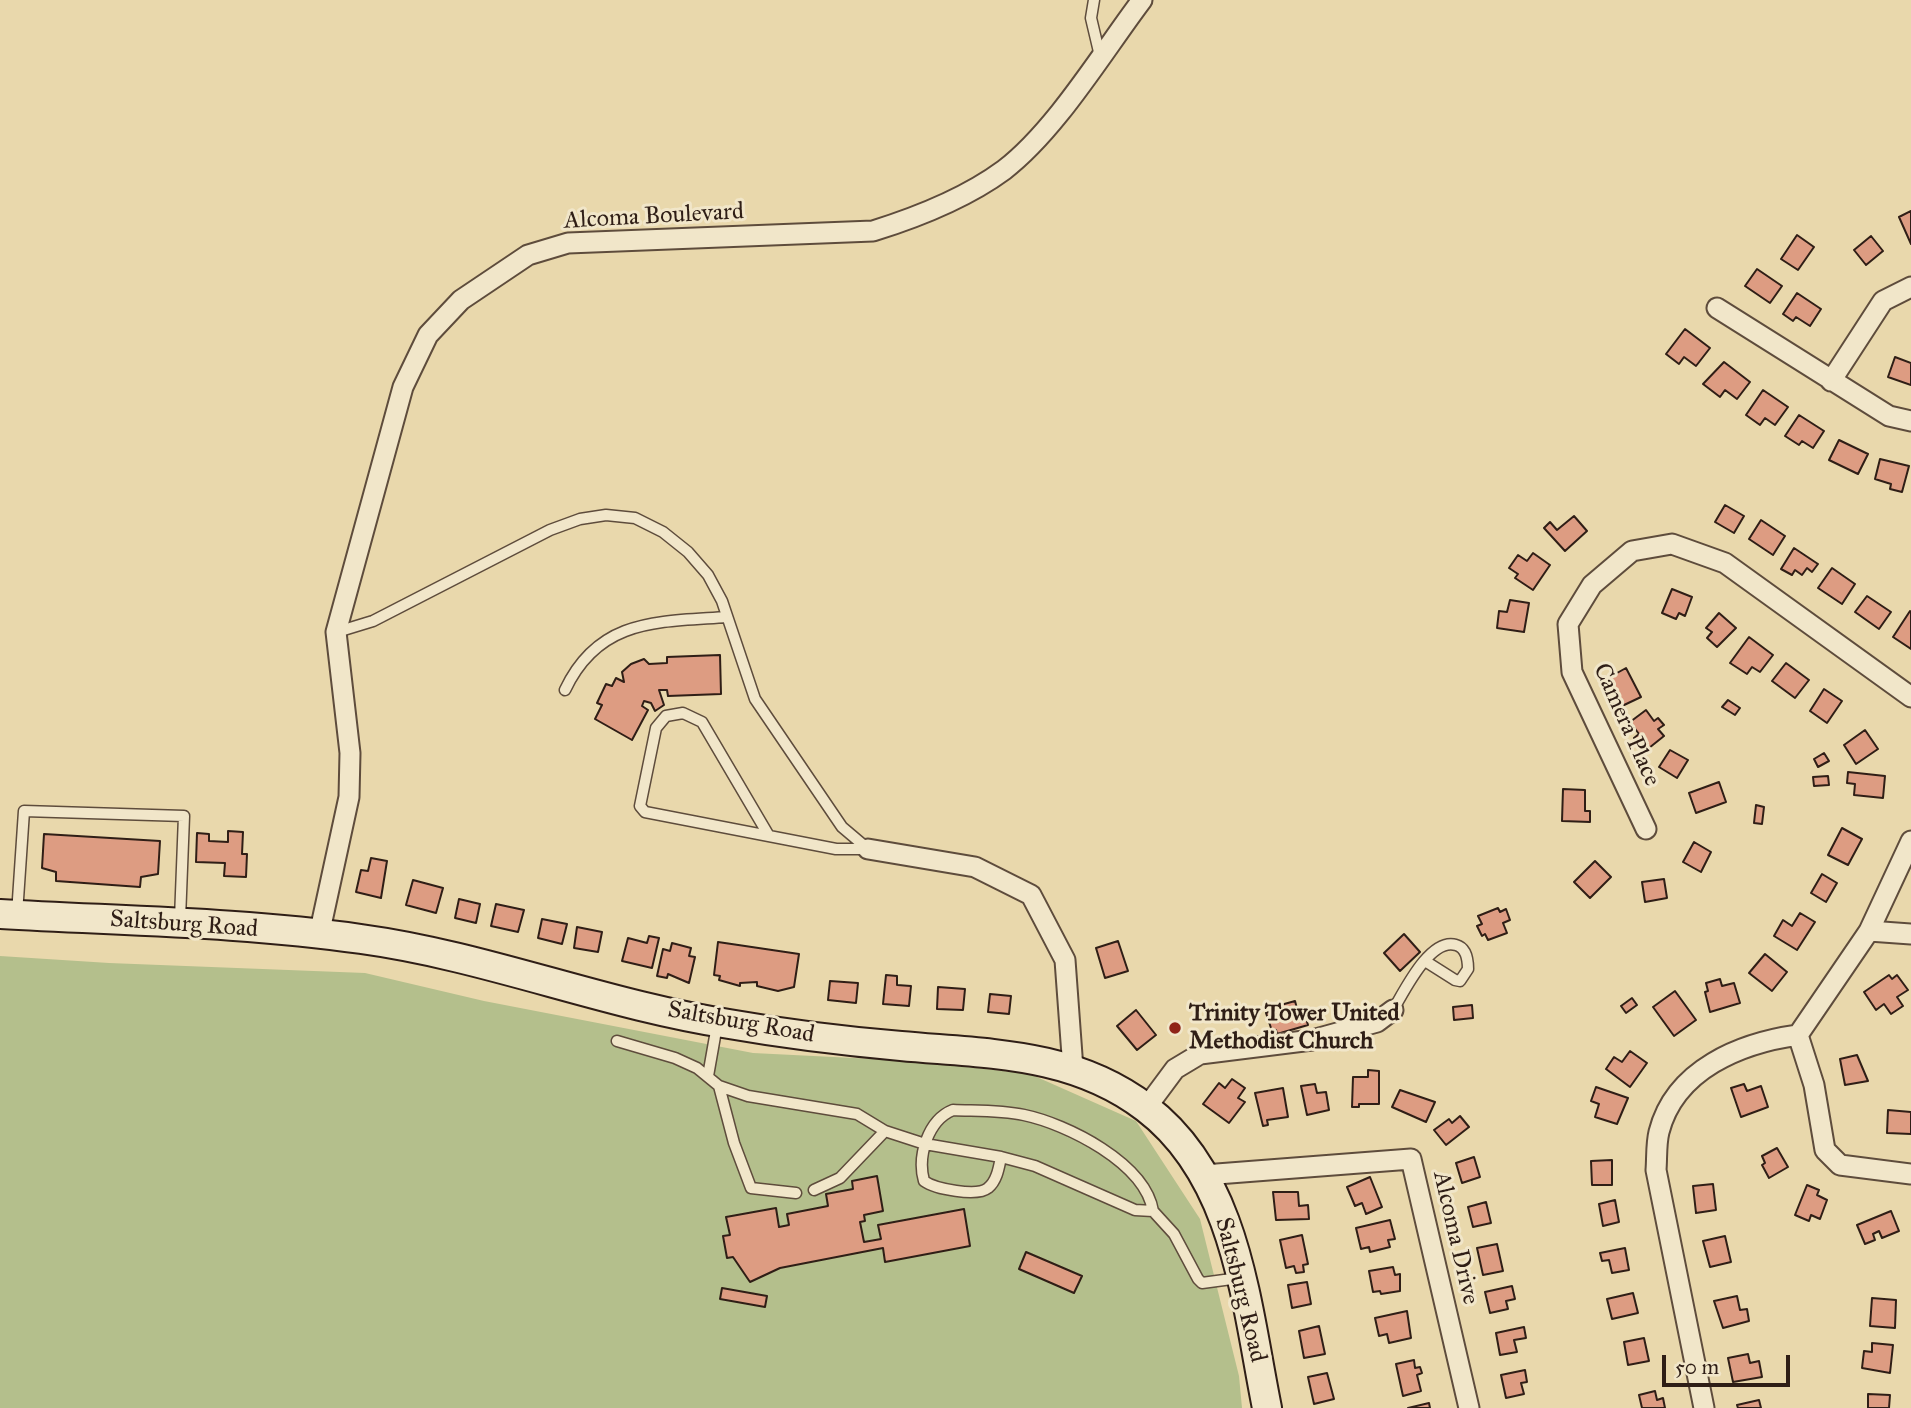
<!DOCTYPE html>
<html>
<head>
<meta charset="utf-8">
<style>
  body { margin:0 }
  #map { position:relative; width:1911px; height:1408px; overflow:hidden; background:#e9d8ac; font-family:"IM FELL Great Primer",serif }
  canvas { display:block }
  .scale { position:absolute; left:1662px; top:1355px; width:128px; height:32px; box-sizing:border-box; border:4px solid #2f1e16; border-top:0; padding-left:9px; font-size:21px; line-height:24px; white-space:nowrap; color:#2f1e16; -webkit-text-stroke:5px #f1e6c9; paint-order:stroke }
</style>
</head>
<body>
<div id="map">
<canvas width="1911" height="1408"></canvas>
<div class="scale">50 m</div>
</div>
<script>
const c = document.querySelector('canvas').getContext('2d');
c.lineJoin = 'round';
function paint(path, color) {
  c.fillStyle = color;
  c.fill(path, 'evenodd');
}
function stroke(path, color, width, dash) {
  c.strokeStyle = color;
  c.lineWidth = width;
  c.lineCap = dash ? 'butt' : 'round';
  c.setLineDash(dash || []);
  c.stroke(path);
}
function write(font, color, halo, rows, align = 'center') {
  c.font = font + ' "IM FELL Great Primer",serif';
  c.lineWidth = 6;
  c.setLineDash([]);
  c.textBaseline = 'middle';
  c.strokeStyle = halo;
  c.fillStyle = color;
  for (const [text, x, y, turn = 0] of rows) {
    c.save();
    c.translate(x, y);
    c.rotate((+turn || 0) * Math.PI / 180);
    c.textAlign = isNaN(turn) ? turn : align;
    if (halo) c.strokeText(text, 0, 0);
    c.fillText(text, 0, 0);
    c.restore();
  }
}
paint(new Path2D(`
  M0 956 109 963 365 973 484 1001 753 1053 914 1061 1030 1074 1136 1121 1200 1219 1239 1376 1242 1408H0Z`), '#b4bf8c');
const building = new Path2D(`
  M1911 211V244L1899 217Z
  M1797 235 1814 247 1798 270 1781 259Z
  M1871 236 1883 251 1866 265 1854 250Z
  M1757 269 1782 286 1770 303 1745 286Z
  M1797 293 1821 309 1810 326 1796 317 1793 321 1783 314Z
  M1685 329 1710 348 1696 366 1684 357 1679 364 1666 354Z
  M1895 357 1911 363V385L1888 377Z
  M1724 362 1750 382 1737 399 1725 390 1720 397 1703 384Z
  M1763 390 1788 407 1775 425 1765 418 1760 425 1746 415Z
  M1799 415 1824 431 1813 448 1802 441 1799 445 1785 436Z
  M1839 440 1868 454 1858 474 1829 460Z
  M1880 459 1909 466 1902 492 1890 489 1891 484 1875 479Z
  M1725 505 1744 516 1734 533 1715 522Z
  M1574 516 1587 531 1565 551 1544 528 1550 522 1557 530Z
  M1761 520 1785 536 1773 555 1749 539Z
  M1794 548 1818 564 1812 572 1807 568 1802 575 1795 570 1792 575 1781 569Z
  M1533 553 1550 565 1533 590 1515 578 1518 574 1509 568 1518 555 1527 561Z
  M1832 568 1855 584 1842 604 1818 588Z
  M1672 589 1692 597 1685 616 1679 613 1676 619 1662 613Z
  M1867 596 1891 612 1879 629 1855 612Z
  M1510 600 1529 603 1524 632 1497 628 1499 611 1507 612Z
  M1910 611 1911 612V649L1893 637Z
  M1719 613 1736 628 1717 647 1707 638 1712 632 1706 628Z
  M1749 637 1773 655 1760 672 1752 667 1747 674 1730 663Z
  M720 655 721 694 668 696 667 690H659L664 705 655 711 651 703 644 701 642 706 648 710 632 740 595 719 602 705 597 703 606 684 612 686 616 678 624 682 622 672 631 664 644 659 649 664 667 663V657Z
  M1786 663 1809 680 1795 698 1772 681Z
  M1626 668 1641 697 1622 706 1621 704 1615 706 1609 694 1615 692 1608 678Z
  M1824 689 1842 701 1827 723 1810 711Z
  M1728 700 1740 708 1735 715 1722 707Z
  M1646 710 1654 721 1658 718 1664 725 1658 729 1664 736 1644 752 1634 738 1639 734 1630 722Z
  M1865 730 1878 749 1856 764 1844 745Z
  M1670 750 1688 760 1677 778 1659 767Z
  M1824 753 1829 761 1818 767 1814 759Z
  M1848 772 1885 776 1883 798 1854 795 1855 784 1847 783Z
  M1828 776 1829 785 1814 786 1813 777Z
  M1719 782 1726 802 1696 813 1689 793Z
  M1563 789 1585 790V811H1590V822L1562 821Z
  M1756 805 1764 807 1762 824 1754 823Z
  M1842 828 1862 839 1848 865 1828 855Z
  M228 831 243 832 242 854H247L246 877 224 876 225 863 196 862 197 833 209 834V841L228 842Z
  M44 834 160 841 158 874 141 877 140 887 56 881V872L42 868Z
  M1694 842 1711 852 1701 872 1683 862Z
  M371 858 387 861 381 898 356 892 361 870 368 871Z
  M1595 861 1611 877 1590 898 1574 882Z
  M1822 874 1837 883 1826 902 1811 893Z
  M1664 879 1667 898 1645 902 1642 882Z
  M413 880 443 888 436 913 406 905Z
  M459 899 480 904 476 923 455 918Z
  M496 904 524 910 518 932 491 926Z
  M1498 908 1500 912 1506 909 1510 920 1503 923 1507 933 1488 940 1485 934 1482 936 1477 926 1482 924 1478 916Z
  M1800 913 1815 922 1797 950 1774 936 1783 920 1792 926Z
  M542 919 567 924 562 944 538 938Z
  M577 927 602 932 598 952 574 948Z
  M1404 934 1420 952 1400 971 1384 953Z
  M649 936 659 938 652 968 622 961 628 938 647 943Z
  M1118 941 1128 971 1105 978 1096 948Z
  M718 942 799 954 794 987 778 991 757 986V982L740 983V986L719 980 720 976 714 975Z
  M672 943 691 948 689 956 695 957 689 983 668 974 667 978 657 976 663 949 670 951Z
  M1765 954 1787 972 1772 991 1749 973Z
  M886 975 897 976V985L911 986 909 1006 883 1004Z
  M1889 975 1892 979 1897 975 1908 990 1897 997 1903 1006 1891 1014 1884 1004 1876 1010 1864 992Z
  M1720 979 1722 986 1734 983 1740 1003 1710 1012 1705 992 1708 991 1706 983Z
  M830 981 858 983 856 1003 828 1000Z
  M938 987 965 989 963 1010 937 1009Z
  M1675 991 1696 1020 1674 1036 1653 1007Z
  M990 994 1011 996 1009 1014 988 1012Z
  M1632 998 1637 1005 1626 1013 1621 1006Z
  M1295 1001 1299 1016 1305 1015 1308 1025 1277 1034 1276 1030 1272 1031 1266 1013 1271 1011 1270 1008Z
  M1472 1005 1473 1018 1454 1020 1453 1007Z
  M1136 1010 1156 1035 1137 1050 1117 1026Z
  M1630 1051 1647 1063 1630 1087 1606 1069 1614 1057 1622 1062Z
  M1857 1055 1868 1081 1845 1085 1840 1059Z
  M1368 1070 1379 1071V1104H1359V1107H1352L1353 1077H1368Z
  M1232 1079 1245 1088 1238 1098 1245 1102 1229 1123 1203 1104 1219 1083 1225 1088Z
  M1315 1084 1317 1093 1326 1092 1329 1110 1307 1115 1301 1086Z
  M1744 1084 1747 1091 1761 1086 1768 1107 1741 1117 1731 1088Z
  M1596 1087 1628 1098 1617 1124 1595 1117 1599 1104 1591 1101Z
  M1283 1088 1288 1117 1267 1120 1268 1125 1263 1126 1255 1093Z
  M1400 1090 1435 1102 1426 1122 1392 1107Z
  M1888 1110 1911 1112V1134L1887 1133Z
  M1460 1116 1469 1127 1446 1145 1434 1130 1449 1119 1452 1123Z
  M1777 1148 1788 1167 1769 1178 1762 1165 1765 1163 1762 1156Z
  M1474 1157 1480 1177 1462 1183 1456 1163Z
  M1612 1160V1185H1592L1591 1161Z
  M877 1176 883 1211 864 1215 865 1221 860 1222 864 1242 881 1239 878 1225 964 1209 970 1246 885 1262 883 1248 780 1268 750 1282 733 1257 727 1258 723 1236 730 1235 726 1217 776 1208 779 1227 789 1225 787 1214 828 1206 826 1194 853 1189 852 1181Z
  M1370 1177 1382 1207 1366 1214 1362 1203 1355 1206 1347 1187Z
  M1713 1184 1716 1210 1696 1213 1693 1186Z
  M1807 1185 1819 1190 1817 1195 1827 1200 1820 1219 1811 1215 1809 1221 1795 1215Z
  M1273 1192H1298L1299 1206 1308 1205 1309 1219 1276 1220Z
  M1615 1200 1619 1222 1603 1226 1599 1204Z
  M1486 1202 1491 1223 1473 1227 1468 1207Z
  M1891 1211 1899 1231 1882 1238 1879 1231 1873 1234 1875 1240 1865 1244 1857 1225Z
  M1390 1220 1395 1239 1388 1240 1390 1247 1370 1252 1369 1247 1361 1249 1356 1228Z
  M1302 1235 1308 1264 1303 1265 1304 1272 1296 1273 1294 1266 1286 1268 1280 1240Z
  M1725 1236 1731 1262 1710 1267 1703 1241Z
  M1497 1244 1503 1271 1483 1275 1477 1248Z
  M1625 1248 1629 1270 1612 1273 1609 1260 1602 1261 1600 1253Z
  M1026 1252 1082 1276 1074 1293 1019 1269Z
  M1393 1267 1395 1275 1400 1274V1291L1381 1294 1380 1291 1373 1292 1369 1271Z
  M1307 1282 1311 1304 1292 1308 1288 1285Z
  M1512 1286 1515 1299 1506 1301 1508 1309 1490 1313 1485 1292Z
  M722 1288 767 1296 765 1307 720 1299Z
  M1633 1293 1638 1313 1612 1319 1607 1299Z
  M1737 1296 1740 1310 1747 1309 1749 1321 1723 1328 1714 1301Z
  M1872 1298 1896 1300 1895 1328 1870 1326Z
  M1407 1311 1411 1338 1389 1343 1387 1334 1379 1336 1375 1318Z
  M1319 1326 1325 1354 1304 1358 1299 1331Z
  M1524 1327 1526 1338 1514 1340 1517 1352 1500 1355 1496 1333Z
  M1644 1338 1649 1361 1628 1365 1624 1342Z
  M1872 1343 1893 1345 1890 1373 1862 1368 1864 1351 1872 1352Z
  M1748 1354 1750 1363 1759 1361 1762 1377 1733 1382 1728 1358Z
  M1414 1360 1415 1368 1420 1367 1422 1373 1417 1375 1421 1391 1403 1396 1396 1364Z
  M1525 1370 1527 1382 1521 1383 1524 1394 1506 1398 1501 1375Z
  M1327 1373 1334 1399 1314 1404 1308 1377Z
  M1655 1391 1657 1400 1663 1398 1665 1408H1642L1639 1395Z
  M1868 1394 1890 1395 1889 1408H1868Z
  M1759 1400 1761 1408H1738L1737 1405Z
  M1429 1403 1430 1408H1408Z`);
paint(building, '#dd9c82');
stroke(building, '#2f1e16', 2);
const service = new Path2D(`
  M1094 0 1091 18 1100 56
  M337 632 373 621 550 530 580 519 606 515 635 518 663 532 688 552 708 575 722 601 755 699 842 827 868 849
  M565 690C599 618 658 622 727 617
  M769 836 702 722 683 713 666 716 656 728 640 806 645 812 836 849H868
  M17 914 24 811 184 816 180 919
  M1393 1010C1404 992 1430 937 1456 945 1467 948 1468 960 1468 969L1460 981 1455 980 1425 961
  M617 1041 675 1058 697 1068 719 1086 748 1096 857 1114 885 1131 925 1144 1001 1157C999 1167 997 1181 988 1188 977 1197 935 1189 924 1181 917 1156 928 1120 953 1110 976 1111 1001 1110 1024 1115 1067 1124 1145 1163 1153 1211L1135 1210 1035 1166 1001 1157
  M708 1076 717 1025
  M719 1086 734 1143 751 1188 796 1193
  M814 1190 840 1178 885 1131
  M1153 1211 1174 1234 1198 1279 1202 1283 1239 1278`);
const minor = new Path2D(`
  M1717 308 1889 416 1911 421
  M1831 381 1883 301 1911 287
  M1646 829 1572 672 1568 624 1592 585 1632 551 1672 544 1725 563 1911 697
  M868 849 975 867 1031 895 1065 960 1073 1069
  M1869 931 1911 934
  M319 935 349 797 350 753 336 632 403 387 428 335 461 300 528 255 568 243 873 231C918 217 966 198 1004 170 1056 130 1102 53 1142 0
  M1798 1035 1814 1085 1825 1150 1840 1165 1911 1174
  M1146 1108 1175 1069 1200 1054 1312 1040 1377 1022 1393 1010
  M1204 1175 1411 1159 1469 1408
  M1704 1408 1656 1170C1657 1158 1656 1144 1659 1132 1675 1069 1741 1043 1798 1035L1869 931 1911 841`);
const secondary = new Path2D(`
  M0 914C120 921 242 922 361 939 486 956 605 1005 729 1024 786 1034 843 1041 901 1046 987 1054 1073 1052 1146 1108 1237 1177 1246 1304 1267 1408`);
stroke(service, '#5e4c3c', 13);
stroke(minor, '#5e4c3c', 23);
stroke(secondary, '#2f1e16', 32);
stroke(service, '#f1e6c9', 10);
stroke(minor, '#f1e6c9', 19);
stroke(secondary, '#f1e6c9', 28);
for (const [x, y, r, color] of [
  [1175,1028,7,"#8f2418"]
]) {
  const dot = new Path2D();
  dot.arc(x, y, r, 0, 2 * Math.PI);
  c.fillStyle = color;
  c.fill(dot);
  stroke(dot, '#f1e6c9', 2.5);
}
write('24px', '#2f1e16', '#f1e6c9', [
  ["Alcoma Boulevard",654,217,-3],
  ["Camera Place",1626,725,66],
  ["Saltsburg Road",184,925,4],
  ["Saltsburg Road",741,1023,10],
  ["Alcoma Drive",1455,1238,77],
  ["Saltsburg Road",1240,1290,76]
]);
write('bold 24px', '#2f1e16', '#f1e6c9', [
  ["Trinity Tower United",1189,1014],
  ["Methodist Church",1189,1042]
], 'left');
</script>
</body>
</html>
